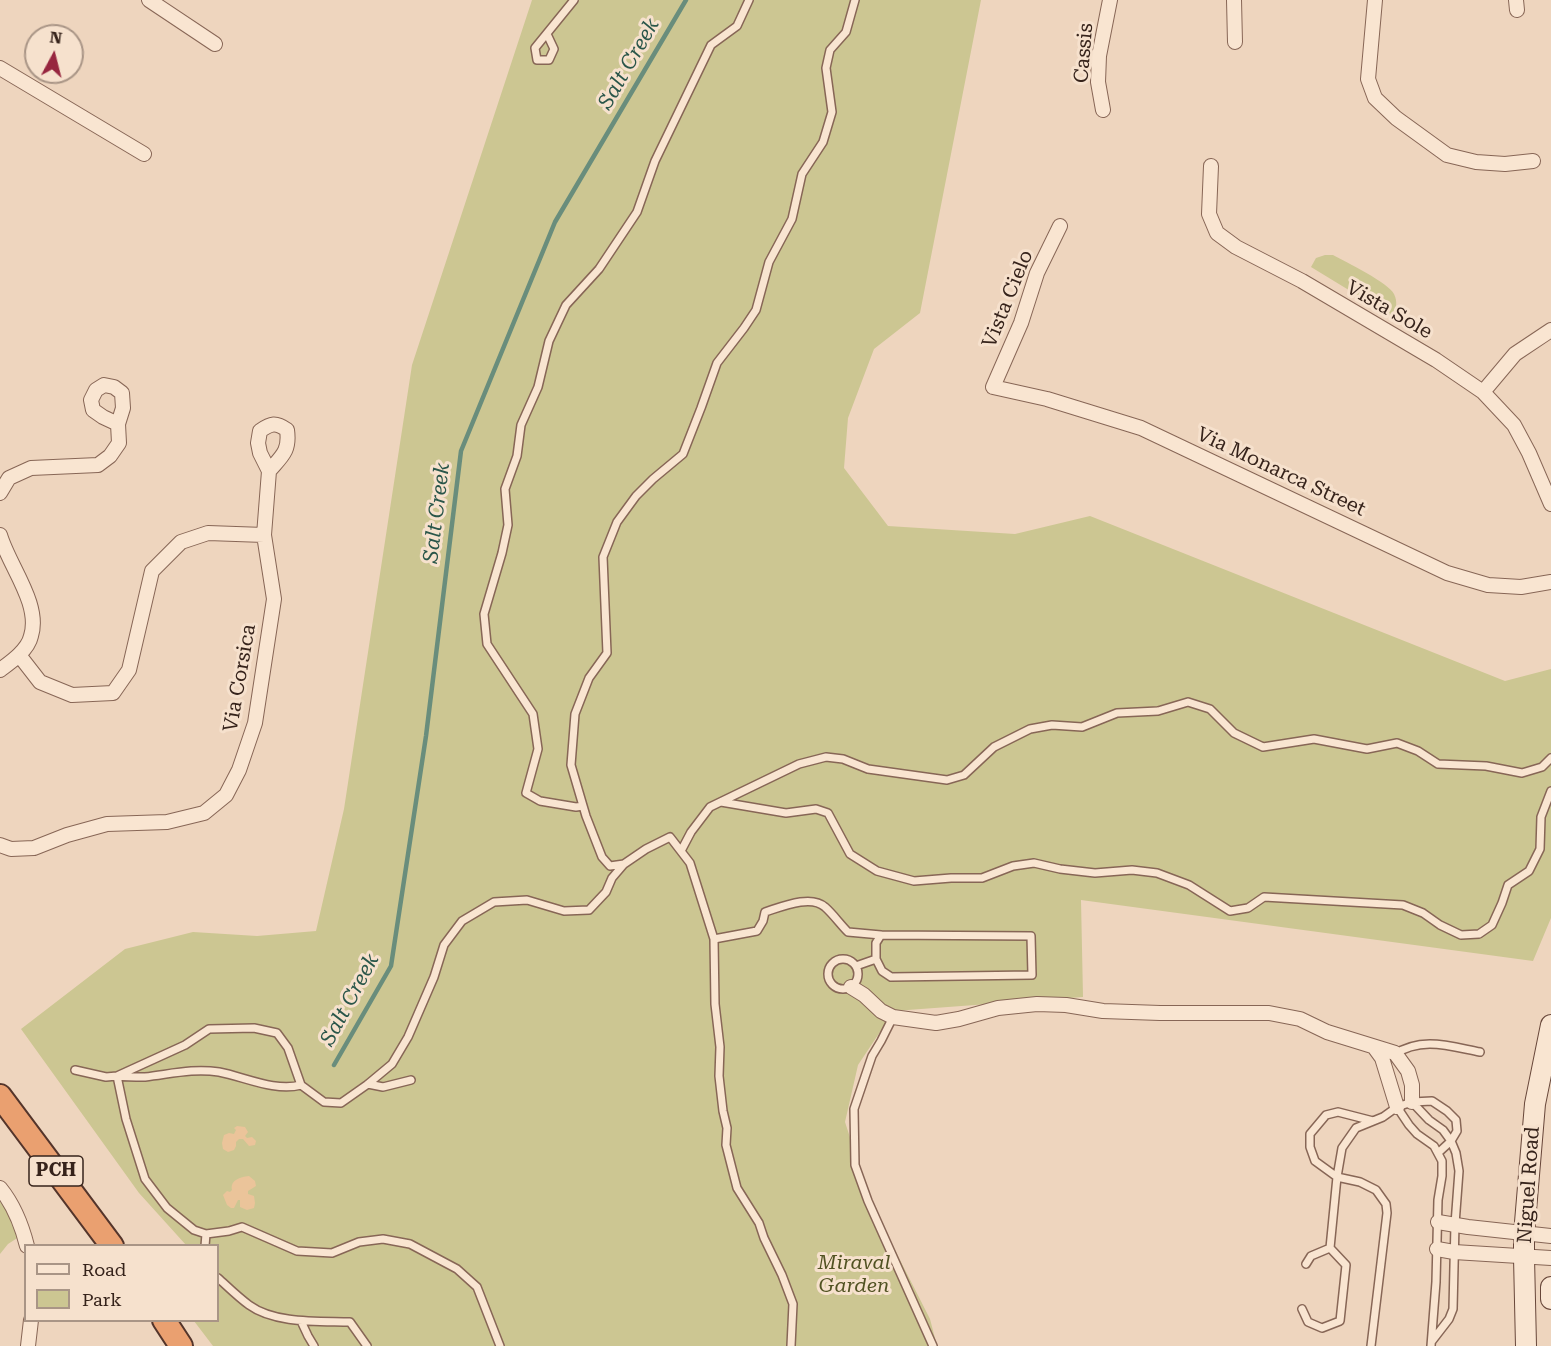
<!DOCTYPE html>
<html>
<head>
<meta charset="utf-8">
<style>
  body { margin:0 }
  #map { position:relative; width:1551px; height:1346px; overflow:hidden; background:#eed5be; font-family:"Roboto Serif",serif }
  canvas { display:block }
  .legend { position:absolute; left:24px; top:1244px; width:195px; height:78px; box-sizing:border-box; background:#f6e1cd; border:2px solid #a99586; margin:0; padding:8px 10px; list-style:none; font-size:18px; color:#36231b }
  .legend li { display:flex; align-items:center; gap:12px; height:30px }
  .legend b { width:30px; border:2px solid #a99586 }
  .north { position:absolute; left:24px; top:24px; width:60px; height:60px; box-sizing:border-box; background:#f6e1cd; border:2px solid #a99586; border-radius:50%; rotate:7deg; font-size:16px; font-weight:700; line-height:24px; text-align:center; color:#36231b }
  .north::after { content:''; display:block; margin:auto; width:21px; height:27px; background:#97263f; clip-path:polygon(50% 0,100% 100%,50% 72%,0 100%) }
</style>
</head>
<body>
<div id="map">
<canvas width="1551" height="1346"></canvas>
<ul class="legend">
<li><b style="height:8px;background:#f9e5d1"></b>Road</li>
<li><b style="height:16px;background:#ccc692"></b>Park</li>
</ul>
<div class="north">N</div>
</div>
<script>
const c = document.querySelector('canvas').getContext('2d');
c.lineJoin = 'round';
function paint(path, color) {
  c.fillStyle = color;
  c.fill(path, 'evenodd');
}
function stroke(path, color, width, dash) {
  c.strokeStyle = color;
  c.lineWidth = width;
  c.lineCap = dash ? 'butt' : 'round';
  c.setLineDash(dash || []);
  c.stroke(path);
}
function write(font, color, halo, rows, align = 'center') {
  c.font = font + ' "Roboto Serif",serif';
  c.lineWidth = 6;
  c.setLineDash([]);
  c.textBaseline = 'middle';
  c.strokeStyle = halo;
  c.fillStyle = color;
  for (const [text, x, y, turn = 0] of rows) {
    c.save();
    c.translate(x, y);
    c.rotate((+turn || 0) * Math.PI / 180);
    c.textAlign = isNaN(turn) ? turn : align;
    if (halo) c.strokeText(text, 0, 0);
    c.fillText(text, 0, 0);
    c.restore();
  }
}
paint(new Path2D(`
  M532 0H981L920 313 874 349 848 418 844 468 888 526 1015 534 1090 516 1505 681 1551 669V918L1533 961 1081 900 1083 997 894 1011 858 1065 845 1122 872 1205 930 1319 937 1346H213L194 1321 218 1320V1246L186 1245 139 1193 21 1029 125 949 193 932 257 936 316 931 344 809 412 365Z
  M1325 255H1333C1346 262 1389 283 1394 294 1398 302 1396 309 1393 317L1311 267 1316 258Z
  M0 1201 25 1233 8 1244 0 1254Z`), '#ccc692');
paint(new Path2D(`
  M237 1126 245 1127 248 1132 245 1136 247 1138 252 1137 256 1141 255 1145 249 1146 243 1139H239L236 1142V1146L234 1150 228 1152 223 1149 222 1143 224 1135 229 1133 234 1134 236 1130 234 1128Z
  M249 1176 255 1181 256 1186 248 1191V1194L254 1196 255 1203 254 1208 247 1210 240 1207V1200H238L234 1208H231L227 1205 223 1195 227 1191 230 1192 232 1190C230 1180 240 1177 249 1176Z`), '#ebc49a');
stroke(new Path2D(`
  M334 1065 391 966 426 736 461 451 555 222 686 0`), '#698d7c', 4.5);
const service = new Path2D(`
  M547 34 554 49 549 60H537L535 48 574 0
  M721 802 786 813 816 809 828 813 850 854 877 871 914 881 951 878H982L1013 866 1034 863 1060 869 1095 873 1132 870 1157 873 1189 885 1230 911 1248 908 1264 897 1403 905 1423 913 1440 925 1461 935 1479 934 1492 925 1502 903 1508 885 1529 871 1540 849 1541 817 1551 791
  M583 806 576 807 540 801 526 793 538 749 533 714 487 644 484 614 502 553 508 525 505 489 517 456 521 425 538 387 549 341 566 305 599 269 637 212 655 161 711 45 737 26 749 0
  M681 851 691 832 710 807 799 764 826 757 843 759 868 769 947 780 964 775 994 747 1030 729 1052 725 1082 727 1117 713 1158 711 1188 702 1210 709 1234 733 1263 747 1314 739 1367 749 1397 743 1418 751 1438 764 1486 766 1522 773 1542 767 1551 758
  M714 939 757 931 763 921 765 912C781 907 811 894 825 907 833 914 840 924 848 932L881 935
  M828 974a15 15 0 1 1 30 0a15 15 0 1 1-30 0Z
  M856 966 876 959V943L881 935 1031 936 1032 975 891 977 882 971 876 959
  M893 1017 881 1041 872 1056 854 1109 855 1165 868 1201 933 1346
  M1393 1055C1422 1036 1449 1046 1480 1052
  M75 1070 106 1077 117 1076 185 1045 209 1029 254 1028 277 1033 288 1048 301 1085 324 1102 341 1103 368 1084 392 1064 408 1037 434 977 444 945 462 921 494 902 527 900 564 911 589 910 606 892 612 878 624 864
  M368 1084 383 1087 411 1080
  M301 1085C275 1092 245 1077 219 1072 193 1068 171 1074 145 1077 136 1077 126 1077 117 1076L126 1119 145 1179 167 1208 194 1230 206 1234 229 1231 242 1227 297 1251 332 1253 359 1242 383 1239 410 1244 457 1269 477 1287 500 1346
  M1412 1102 1429 1120 1443 1130 1451 1141 1456 1153 1459 1171 1455 1224 1453 1309 1449 1319 1432 1341
  M1397 1107 1409 1125 1417 1134 1434 1146 1442 1161V1176L1438 1200 1436 1282 1431 1346
  M205 1246 206 1234
  M1306 1264 1311 1256 1330 1248
  M218 1278C228 1287 238 1297 249 1305 275 1324 319 1321 350 1322L367 1346
  M1302 1309 1308 1322 1322 1328 1340 1321 1346 1265 1330 1248 1337 1177 1342 1148 1356 1128 1383 1117 1397 1107 1412 1102 1432 1101 1447 1111 1456 1120 1457 1131 1451 1141 1438 1153
  M301 1321 308 1336 314 1346
  M791 1346 793 1304 782 1275 764 1238 759 1223 737 1188 726 1145 727 1128 723 1111 719 1076 720 1047 715 1004 714 939 690 863 670 837 646 849 624 864 610 866 602 857 586 816 571 765 575 714 589 678 607 653 603 557 617 522 636 496 653 479 683 454 701 408 717 363 744 328 756 310 769 262 792 219 802 174 823 142 832 112 826 68 830 50 846 32 855 0
  M1371 1346 1387 1213 1386 1204 1376 1190 1360 1182 1337 1177 1315 1161 1310 1147V1134L1326 1115 1338 1112 1373 1121`);
const minor = new Path2D(`
  M149 0 215 44
  M1234 0 1235 42
  M1375 0 1368 79 1375 98 1396 118 1447 155 1476 162 1505 164 1533 161
  M1516 0 1517 10
  M0 68 144 154
  M1103 110 1098 82 1099 56 1110 0
  M1211 166 1209 214 1217 233 1236 247 1302 281 1436 360 1483 392 1514 425 1529 453 1551 504
  M1060 226 1037 273 1021 323 993 387 1047 399 1141 428 1447 573 1488 585 1521 587 1551 582
  M1483 392 1515 354 1551 330
  M0 493 9 478 31 468 98 465 110 456 119 443 118 424 123 408 122 393 114 387 104 385 96 390 91 400 93 410 103 417 118 424
  M0 535C9 566 41 604 31 636 28 650 11 662 0 670
  M19 655 40 682 72 695 113 693 129 670 152 571 181 542 208 533 264 535
  M0 845 11 849 34 848 67 835 107 824 167 822 204 813 226 795 239 770 255 723 274 599 264 535 269 471 260 453 258 443 260 431C271 423 276 422 287 430 290 451 282 456 269 471
  M851 987 864 995 881 1011 893 1017 936 1023 959 1019 998 1008 1037 1004 1066 1005 1103 1011 1160 1013H1269L1300 1019 1327 1032 1395 1053 1408 1071 1412 1085V1102
  M1374 1047 1382 1058 1397 1107
  M0 1188C13 1204 22 1226 27 1246
  M1438 1222 1468 1227 1551 1236
  M1437 1249 1454 1252 1551 1258
  M28 1346 31 1320`);
const secondary = new Path2D(`
  M1551 1287V1299
  M1526 1346 1524 1257V1234L1535 1104 1551 1025`);
const trunk = new Path2D(`
  M0 1096 112 1246
  M164 1320 181 1346`);
stroke(service, '#876656', 10);
stroke(minor, '#876656', 16);
stroke(secondary, '#68473a', 22);
stroke(trunk, '#54352b', 26);
stroke(service, '#f9e5d1', 7);
stroke(minor, '#f9e5d1', 14);
stroke(secondary, '#f9e5d1', 20);
stroke(trunk, '#eaa070', 22);
for (const [x, y, w] of [
  [56,1171,54]
]) {
  const box = new Path2D();
  box.roundRect(x - w / 2, y - 15, w, 30, 4.5);
  c.fillStyle = '#f6e1cd';
  c.fill(box);
  stroke(box, '#36231b', 1.5);
}
write('bold 18px', '#36231b', null, [
  ["PCH",56,1171]
]);
write('20px', '#36231b', '#f6e1cd', [
  ["Cassis",1084,53,-85],
  ["Vista Cielo",1008,299,-68],
  ["Vista Sole",1389,310,30],
  ["Via Monarca Street",1281,472,25],
  ["Via Corsica",240,678,-80],
  ["Niguel Road",1529,1185,-86]
]);
write('italic 20px', '#515222', '#f6e1cd', [
  ["Miraval",854,1263],
  ["Garden",854,1286]
]);
write('italic 21px', '#2a564a', '#f6e1cd', [
  ["Salt Creek",629,64,-60],
  ["Salt Creek",437,513,-83],
  ["Salt Creek",350,1000,-62]
]);
</script>
</body>
</html>
